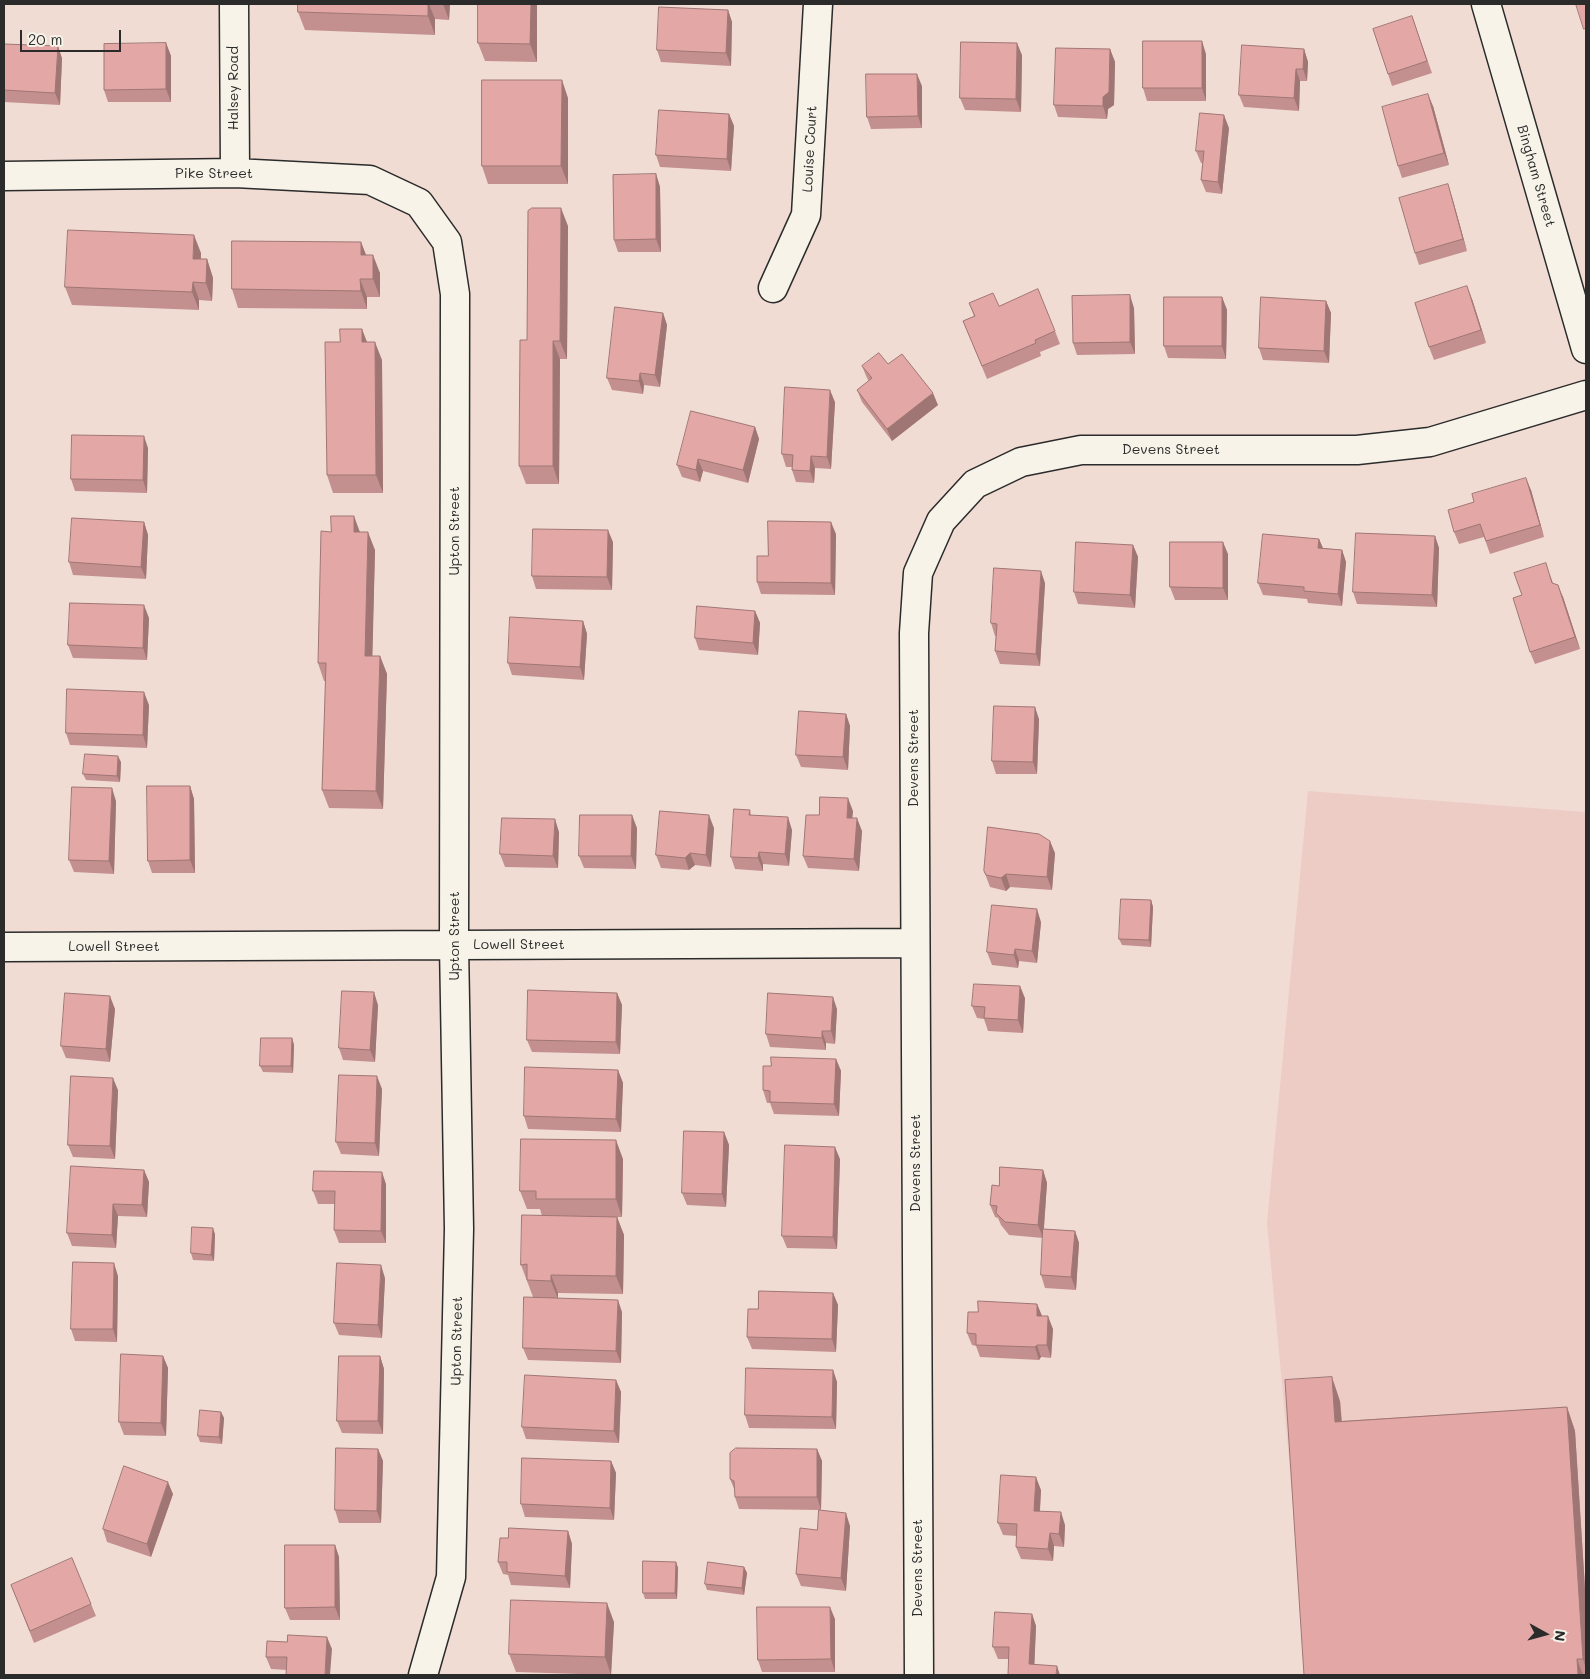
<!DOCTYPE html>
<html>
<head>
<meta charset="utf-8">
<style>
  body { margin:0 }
  #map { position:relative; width:1590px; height:1679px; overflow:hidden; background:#f1dcd4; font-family:Mali,sans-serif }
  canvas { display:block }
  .frame { position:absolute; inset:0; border:5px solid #2b2b2b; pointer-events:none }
  .north { position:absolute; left:1520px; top:1609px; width:50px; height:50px; -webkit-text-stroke:4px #f7f3e8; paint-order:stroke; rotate:97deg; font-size:14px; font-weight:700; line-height:20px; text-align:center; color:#2b2b2b }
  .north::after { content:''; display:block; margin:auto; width:18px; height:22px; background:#2b2b2b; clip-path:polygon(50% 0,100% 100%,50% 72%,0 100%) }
  .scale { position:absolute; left:20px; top:30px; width:101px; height:22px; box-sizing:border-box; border:2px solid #2b2b2b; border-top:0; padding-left:6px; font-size:15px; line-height:18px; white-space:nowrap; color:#2b2b2b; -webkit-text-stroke:4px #f7f3e8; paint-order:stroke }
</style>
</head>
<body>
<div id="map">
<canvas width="1590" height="1679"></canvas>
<div class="frame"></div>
<div class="north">N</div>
<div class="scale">20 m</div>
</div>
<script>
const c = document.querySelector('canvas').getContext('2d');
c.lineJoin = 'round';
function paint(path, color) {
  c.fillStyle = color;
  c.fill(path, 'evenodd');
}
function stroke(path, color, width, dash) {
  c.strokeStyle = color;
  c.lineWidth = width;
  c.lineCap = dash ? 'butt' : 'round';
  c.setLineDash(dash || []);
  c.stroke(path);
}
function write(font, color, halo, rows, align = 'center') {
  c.font = font + ' Mali,sans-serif';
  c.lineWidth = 4.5;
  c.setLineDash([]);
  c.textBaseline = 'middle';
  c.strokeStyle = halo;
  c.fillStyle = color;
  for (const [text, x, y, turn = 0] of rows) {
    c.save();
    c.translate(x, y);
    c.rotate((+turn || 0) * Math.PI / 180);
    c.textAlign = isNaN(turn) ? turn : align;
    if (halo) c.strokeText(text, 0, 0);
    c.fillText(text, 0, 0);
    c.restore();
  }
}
paint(new Path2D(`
  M1308 791 1586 812V1675H1309L1267 1223Z`), '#edccc6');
const minor = new Path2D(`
  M234 4 235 173
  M1486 4 1586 349
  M4 176 235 173 370 180 419 203 447 242 455 294 454 945 459 1229 451 1577 423 1675
  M773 288 806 215 818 4
  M4 947 915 943
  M919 1675 914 633 918 573 941 521 975 484 1021 462 1081 450H1357L1430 442 1586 395`);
stroke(minor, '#2b2b2b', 31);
stroke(minor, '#f7f3e8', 28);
paint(new Path2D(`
  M298 4H450L449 20 435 19V35L305 30 298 12Z
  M478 4H537V62L485 61 478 43Z
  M728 10 732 22 731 66 661 62 657 50Z
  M1412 16 1432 73 1392 86 1388 74Z
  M166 43 171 56V102H108L104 90Z
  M4 44 62 58 60 105 4 102Z
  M1110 49 1115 62 1114 105 1108 109 1107 119 1058 117 1054 105Z
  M1304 49 1308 62 1307 81H1300L1299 111 1244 107 1239 95Z
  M1206 54V101H1147L1143 88Z
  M1022 55 1021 112 965 110 960 98Z
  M922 86V128L871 129 867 117Z
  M568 98V184H488L482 166Z
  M1433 106 1449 165 1402 178 1398 166Z
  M729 114 734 126 731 171 660 167 656 155Z
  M1229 128 1222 194 1206 192 1201 180 1203 163H1201L1196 151Z
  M656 174 660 187 661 252H618L614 240Z
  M1452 197 1467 251 1419 265 1415 253Z
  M568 226 567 359H560L559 484H526L519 466 527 340Z
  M361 242 366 255 380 273V297H367V309L238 308 232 289Z
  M201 253V259H207L213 278 212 301 199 300V310L72 305 65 287Z
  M1222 297 1227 310 1226 359 1168 358 1164 346Z
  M1472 299 1486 343 1434 360 1429 347Z
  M1326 301 1331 313 1329 363 1263 360 1259 348Z
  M969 303 999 306 1055 331 1060 344 1040 352 1041 356 987 379 963 321 974 316Z
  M1134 308 1135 354 1077 355 1073 343Z
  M663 313 667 325 660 387 644 385 643 394 612 390 607 378Z
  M367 342 382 360 383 493H333L327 475Z
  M888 364 938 405 892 441 862 402 857 390 869 381 867 378 862 366Z
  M835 402 831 469 815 468 814 483 796 482 792 470V467H786L782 454Z
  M755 427 759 439 748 483 703 471 700 482 682 477 677 465Z
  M148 448 147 493 75 491 71 479Z
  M1531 490 1544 537 1490 554 1484 537 1459 544 1454 532Z
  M144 522 148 535 146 579 73 575 69 562Z
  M360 532 375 550 372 656H380L387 674 383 809 329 808 322 790 326 681H324L318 663Z
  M836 534 835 595 761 594 757 582 768 556Z
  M1435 536 1439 548 1437 607 1357 604 1353 592Z
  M1319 539 1323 548 1342 550 1346 562 1342 606 1308 603 1307 599 1263 595 1258 583Z
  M613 542 612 590 536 589 532 576Z
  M1133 545 1138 557 1135 608 1078 604 1074 592Z
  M1228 554V600H1175L1170 587Z
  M1550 575 1553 583 1563 597 1580 649 1535 664 1530 652 1522 595Z
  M1045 583 1040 666 1000 664 995 651 996 636H995L991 623Z
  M755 611 760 623 758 655 699 650 695 638Z
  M149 618 147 660 73 658 68 645Z
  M583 621 587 634 584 680 512 675 508 663Z
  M149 705 147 748 70 745 66 733Z
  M846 714 850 726 848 770 801 767 796 755Z
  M1039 719 1037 774H996L992 761Z
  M121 762 120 782 86 780 83 774Z
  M190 786 194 799 195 873H152L148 861Z
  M116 801 114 874 74 872 69 860Z
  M750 810 751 815 792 830 789 866 763 864V871L735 869 731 857Z
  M853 811 852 818 862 831 859 871 808 868 803 856 819 815Z
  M637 828 636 869 584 868 579 856Z
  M714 828 711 867 695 865 689 870 661 868 656 855Z
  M559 832 558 868 505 867 500 854Z
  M1055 853 1052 890 1010 887 1006 891 990 887 984 871Z
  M1151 900 1153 907 1151 947 1122 945 1119 939Z
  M1041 922 1037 963 1019 961 1018 968 992 965 987 952Z
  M617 993 622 1005 620 1054 532 1052 527 1040Z
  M1025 998 1023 1033 988 1031 984 1019 977 1018 972 1006Z
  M378 1005 375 1062 343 1060 339 1048Z
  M115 1009 110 1062 66 1058 61 1046Z
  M837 1009 835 1044 826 1043V1050L770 1047 766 1034Z
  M292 1038 294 1045 293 1073 263 1072 260 1066Z
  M836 1059 841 1071 839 1116 774 1114 770 1103H767L763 1090 771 1066Z
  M618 1070 623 1083 621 1132 528 1129 524 1116Z
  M382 1089 379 1156 341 1154 336 1142Z
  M118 1090 115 1159 73 1157 68 1145Z
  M724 1132 729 1145 726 1207 687 1205 682 1193Z
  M623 1159 622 1217H617L624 1235 623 1294 558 1293V1298L622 1312 621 1363 528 1360 523 1348 533 1297 521 1265 542 1216 540 1209H527L520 1191Z
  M840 1159 837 1249 787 1248 782 1236Z
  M144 1170 149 1182 147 1217 118 1216 116 1248 72 1246 67 1233Z
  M1043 1170 1047 1183 1044 1229 1075 1231 1079 1243 1076 1290 1045 1288 1041 1275 1043 1238 1009 1235 1001 1225 998 1218 995 1217 990 1205 999 1186Z
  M386 1184V1243H339L334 1230 335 1204H318L313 1191Z
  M215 1234 214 1261 193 1260 191 1253Z
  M118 1276 117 1342 75 1341 71 1329Z
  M385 1278 382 1338 339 1335 334 1323Z
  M833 1293 838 1305 836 1352 752 1349 747 1337 758 1309Z
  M1037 1304 1042 1316 1053 1329 1051 1358 1041 1357 1039 1360 980 1357 976 1346 972 1345 967 1333 978 1312Z
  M163 1356 168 1368 166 1436 124 1435 119 1422Z
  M380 1356 384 1369 383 1434 342 1433 337 1421Z
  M833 1370 837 1382 836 1429 749 1428 745 1415Z
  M616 1380 621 1392 619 1443 526 1439 522 1427Z
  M1340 1401 1342 1421 1567 1407 1575 1431 1586 1604V1675H1304Z
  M221 1412 224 1418 222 1444 200 1442 198 1436Z
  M378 1449 383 1461 381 1523H339L335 1510Z
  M817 1449 822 1461 821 1510 739 1509 735 1497V1491L730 1479Z
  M611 1461 616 1473 614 1520 525 1517 521 1504Z
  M1041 1490 1040 1511 1065 1525 1064 1547 1054 1546 1053 1561 1021 1559 1016 1547 1017 1536 1003 1535 998 1523Z
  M173 1494 151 1557 107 1542 103 1529Z
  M850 1526 846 1591 801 1586 796 1574 817 1530Z
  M568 1531 572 1544 570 1588 511 1585 508 1575 503 1574 498 1562 508 1538Z
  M335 1545 339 1557 340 1620H290L285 1608Z
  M676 1562 678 1568 677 1599H645L643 1593Z
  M744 1567 747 1573 744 1595 707 1590 705 1584Z
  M11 1585 91 1604 96 1616 34 1643Z
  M1032 1614 1036 1626 1034 1665 1008 1659H998L993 1647Z
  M835 1619V1672H762L758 1660Z
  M614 1622 611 1675 516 1672 509 1654Z
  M287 1642 332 1649 287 1670 271 1669 266 1657Z`), '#c3908f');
paint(new Path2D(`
  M428 4H429L435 19V35L428 16Z
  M443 4H450L449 20Z
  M531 4H537V62L530 44Z
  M728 10 732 22 731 66 726 53Z
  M1202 41 1206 54V101L1202 88Z
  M166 43 171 56V102L166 89Z
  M1017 43 1022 55 1021 112 1016 99Z
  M58 46 62 58 60 105 55 93Z
  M1110 49 1115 62 1114 105 1108 109 1107 119 1103 106V97Z
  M1304 49 1308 62 1307 81 1303 69Z
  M1296 69 1300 81 1299 111 1294 98Z
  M917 74 922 86V128L918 116Z
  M562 80 568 98V184L561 166Z
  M1428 94 1433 106 1449 165 1444 153Z
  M729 114 734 126 731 171 727 159Z
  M1224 115 1229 128 1222 194 1218 182Z
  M656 174 660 187 661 252 656 239Z
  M1448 184 1452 197 1467 251 1463 239Z
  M561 208 568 226 567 359 560 341Z
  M194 235 201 253 200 277 193 259Z
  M361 242 368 260 361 255Z
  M373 255 380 273V297L373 279Z
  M207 259 213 278 212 301 206 283Z
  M360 279 367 297V309L361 291Z
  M193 282 199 300V310L192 292Z
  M1467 286 1472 299 1486 343 1481 330Z
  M1130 295 1134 308 1135 354 1130 342Z
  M1222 297 1227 310 1226 359 1222 346Z
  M1326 301 1331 313 1329 363 1324 351Z
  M663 313 667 325 660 387 655 375Z
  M362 329 369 347 362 342Z
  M553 341 560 359 559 484 553 466Z
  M375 342 382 360 383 493 376 475Z
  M640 373 644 385 643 394 639 381Z
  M830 390 835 402 831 469 827 457Z
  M933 393 938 405 892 441 887 429Z
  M755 427 759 439 748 483 743 470Z
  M144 436 148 448 147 493 143 480Z
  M811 456 815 468 814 483 810 471Z
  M698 459 703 471 700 482 696 470Z
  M1526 478 1531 490 1544 537 1540 525Z
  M354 516 361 535 354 532Z
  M144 522 148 535 146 579 141 567Z
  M831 522 836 534 835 595 831 583Z
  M608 530 613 542 612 590 607 577Z
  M368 532 375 550 372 674 365 656Z
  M1435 536 1439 548 1437 607 1432 595Z
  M1319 539 1324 551 1318 548Z
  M1223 542 1228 554V600L1223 588Z
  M1133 545 1138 557 1135 608 1130 595Z
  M1342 550 1346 562 1342 606 1338 594Z
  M1041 571 1045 583 1040 666 1036 654Z
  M1558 585 1563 597 1580 649 1575 637Z
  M144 605 149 618 147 660 143 648Z
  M755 611 760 623 758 655 753 643Z
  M583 621 587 634 584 680 580 667Z
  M380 656 387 674 383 809 376 791Z
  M144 692 149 705 147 748 143 735Z
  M1035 707 1039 719 1037 774 1033 762Z
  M846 714 850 726 848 770 843 757Z
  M118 756 121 762 120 782 117 776Z
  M190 786 194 799 195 873 190 860Z
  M112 788 116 801 114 874 109 861Z
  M848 798 853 811 851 830 847 818Z
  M632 815 637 828 636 869 631 856Z
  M709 815 714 828 711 867 706 855Z
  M788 817 792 830 789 866 785 854Z
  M857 818 862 831 859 871 854 859Z
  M555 819 559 832 558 868 553 856Z
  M1050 841 1055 853 1052 890 1047 877Z
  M759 852 763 864V871L758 858Z
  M690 853 695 865 689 870 685 858Z
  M1006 874 1010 887 1006 891 1001 878Z
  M1151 900 1153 907 1151 947 1149 940Z
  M1037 909 1041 922 1037 963 1032 951Z
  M1015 949 1019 961 1018 968 1014 955Z
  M1020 986 1025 998 1023 1033 1018 1020Z
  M374 992 378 1005 375 1062 370 1050Z
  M617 993 622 1005 620 1054 616 1042Z
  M110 996 115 1009 110 1062 106 1049Z
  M833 997 837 1009 835 1044 831 1031Z
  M822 1031 826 1043V1050L822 1038Z
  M292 1038 294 1045 293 1073 291 1066Z
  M836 1059 841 1071 839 1116 834 1104Z
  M618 1070 623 1083 621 1132 616 1119Z
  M377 1076 382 1089 379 1156 375 1143Z
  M113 1078 118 1090 115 1159 110 1146Z
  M724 1132 729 1145 726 1207 722 1194Z
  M616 1140 623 1159 622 1217 616 1199Z
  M835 1147 840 1159 837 1249 833 1237Z
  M144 1170 149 1182 147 1217 142 1205Z
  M1043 1170 1047 1183 1043 1238 1038 1225Z
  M382 1172 386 1184V1243L381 1231Z
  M113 1204 118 1216 116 1248 112 1235Z
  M617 1217 624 1235 623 1294 616 1276Z
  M213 1228 215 1234 214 1261 211 1255Z
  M1075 1231 1079 1243 1076 1290 1071 1277Z
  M114 1263 118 1276 117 1342 113 1329Z
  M381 1265 385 1278 382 1338 378 1325Z
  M551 1275 558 1293V1299L551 1281Z
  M833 1293 838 1305 836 1352 832 1339Z
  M618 1300 622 1312 621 1363 616 1351Z
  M1037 1304 1042 1316H1037Z
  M1048 1316 1053 1329 1051 1358 1047 1345Z
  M1037 1345 1041 1357 1039 1360 1035 1347Z
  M163 1356 168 1368 166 1436 161 1423Z
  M380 1356 384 1369 383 1434 378 1421Z
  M833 1370 837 1382 836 1429 832 1417Z
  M1332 1377 1340 1401 1343 1446 1335 1422Z
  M616 1380 621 1392 619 1443 614 1431Z
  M1567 1407 1575 1431 1586 1604V1669L1583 1659Z
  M221 1412 224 1418 222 1444 219 1437Z
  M378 1449 383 1461 381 1523 377 1511Z
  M817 1449 822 1461 821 1510 817 1497Z
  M611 1461 616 1473 614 1520 610 1508Z
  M1036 1477 1041 1490 1039 1523 1034 1511Z
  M168 1482 173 1494 151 1557 147 1544Z
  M1061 1512 1065 1525 1064 1547 1059 1534Z
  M846 1513 850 1526 846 1591 841 1578Z
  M568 1531 572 1544 570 1588 565 1576Z
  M1050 1533 1054 1546 1053 1561 1048 1549Z
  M335 1545 339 1557 340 1620 335 1607Z
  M676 1562 678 1568 677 1599 675 1593Z
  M744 1567 747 1573 744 1595 742 1588Z
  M607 1603 614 1622 611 1675 605 1657Z
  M830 1607 835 1619V1672L831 1659Z
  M1032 1614 1036 1626 1034 1675 1029 1664Z
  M327 1637 332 1649 330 1675H325Z
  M1577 1659 1583 1675H1578Z
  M1057 1666 1060 1675H1056Z`), '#9f7674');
const building = new Path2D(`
  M298 4H428V16L298 12Z
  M478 4H531L530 44 478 43Z
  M1576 4H1586V28L1584 29Z
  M659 7 728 10 726 53 657 50Z
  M1412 16 1427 61 1388 74 1373 29Z
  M1143 41H1202V88H1143Z
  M961 42 1017 43 1016 99 960 98Z
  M166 43V89L104 90V44Z
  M4 44 58 46 55 93 4 90Z
  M1242 45 1304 49 1303 69H1296L1294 98 1239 95Z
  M1056 48 1110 49 1109 92 1103 97V106L1054 105Z
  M866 74H917L918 116 867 117Z
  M482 80H562L561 166H482Z
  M1428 94 1444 153 1398 166 1382 107Z
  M659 110 729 114 727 159 656 155Z
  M1200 113 1224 115 1218 182 1201 180 1204 151H1196Z
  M656 174V239L614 240 613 175Z
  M1448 184 1463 239 1415 253 1399 198Z
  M532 208H561L560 341H553V466H519L520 340H527L528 211Z
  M68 230 194 235 193 259H207L206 283 193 282 192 292 65 287Z
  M232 241 361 242V255H373V279H360L361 291 232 289Z
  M1467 286 1481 330 1429 347 1415 303Z
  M1038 289 1055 331 1035 340 1036 343 982 366 963 321 975 316 969 303 993 293 999 306Z
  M1130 295V342L1073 343 1072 296Z
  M1164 297H1222V346H1164Z
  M1261 297 1326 301 1324 351 1259 348Z
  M615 307 663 313 655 375 640 373 639 381 607 378Z
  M340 329H362V342H375L376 475H327L325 342H340Z
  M879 353 888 364 902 354 933 393 887 429 857 390 872 378 862 366Z
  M785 387 830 390 827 457 811 456 810 471 792 470 793 455 782 454Z
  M691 411 755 427 743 470 698 459 696 470 677 465Z
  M72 435 144 436 143 480 71 479Z
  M1526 478 1540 525 1486 541 1480 524 1454 532 1448 510 1474 502 1472 494Z
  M331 516H354V532H368L365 656H380L376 791 322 790 326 663H318L321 531 331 532Z
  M72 518 144 522 141 567 69 562Z
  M768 521 831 522V583L757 582V556H768Z
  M533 529 608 530 607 577 532 576Z
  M1356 533 1435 536 1432 595 1353 592Z
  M1263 534 1319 539 1318 548 1342 550 1338 594 1304 591V587L1258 583Z
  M1076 542 1133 545 1130 595 1074 592Z
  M1170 542H1223V588L1170 587Z
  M1546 563 1552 583 1558 585 1575 637 1530 652 1513 598 1522 595 1514 573Z
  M994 568 1041 571 1036 654 995 651 997 624 991 623Z
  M70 603 144 605 143 648 68 645Z
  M697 606 755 611 753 643 695 638Z
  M510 617 583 621 580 667 508 663Z
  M67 689 144 692 143 735 66 733Z
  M994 706 1035 707 1033 762 992 761Z
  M799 711 846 714 843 757 796 755Z
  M85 754 118 756 117 776 83 774Z
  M147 786H190V860L148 861Z
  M72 787 112 788 109 861 69 860Z
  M820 797 848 798 847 818H857L854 859 803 856 806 815H819Z
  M734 809 750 810 749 815 788 817 785 854 759 852 758 858 731 857Z
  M660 811 709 815 706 855 690 853 685 858 656 855Z
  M580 815H632L631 856H579Z
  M502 818 555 819 553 856 500 854Z
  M988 827 1039 834 1050 841 1047 877 1006 874 1001 878 986 875 984 871Z
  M1121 899 1151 900 1149 940 1119 939Z
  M992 905 1037 909 1032 951 1015 949 1014 955 987 952Z
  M974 984 1020 986 1018 1020 984 1018 985 1007 972 1006Z
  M528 990 617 993 616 1042 527 1040Z
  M342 991 374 992 370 1050 339 1048Z
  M65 993 110 996 106 1049 61 1046Z
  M768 993 833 997 831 1031H822V1038L766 1034Z
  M261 1038H292L291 1066H260Z
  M771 1057 836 1059 834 1104 770 1102V1091L763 1090V1066H771Z
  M525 1067 618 1070 616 1119 524 1116Z
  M339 1075 377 1076 375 1143 336 1142Z
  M71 1076 113 1078 110 1146 68 1145Z
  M684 1131 724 1132 722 1194 682 1193Z
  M521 1139 616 1140V1199H536V1191H520Z
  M785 1145 835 1147 833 1237 782 1236Z
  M71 1166 144 1170 142 1205 113 1204 112 1235 67 1233Z
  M1000 1167 1043 1170 1038 1225 1005 1222 996 1213 997 1206 990 1205 992 1185 999 1186Z
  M314 1171 382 1172 381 1231 334 1230 335 1191H313Z
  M522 1215 617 1217 616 1276 551 1275V1281L527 1280V1264L521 1265Z
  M192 1227 213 1228 211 1255 191 1253Z
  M1043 1229 1075 1231 1071 1277 1041 1275Z
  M73 1262 114 1263 113 1329H71Z
  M337 1263 381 1265 378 1325 334 1323Z
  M759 1291 833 1293 832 1339 747 1337 748 1309H758Z
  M524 1297 618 1300 616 1351 523 1348Z
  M978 1301 1037 1304V1316H1048L1047 1345H1037L1035 1347 976 1345V1334L967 1333 968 1312H978Z
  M121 1354 163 1356 161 1423 119 1422Z
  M339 1356H380L378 1421H337Z
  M746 1368 833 1370 832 1417 745 1415Z
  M525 1375 616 1380 614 1431 522 1427Z
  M1332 1377 1335 1422 1567 1407 1583 1659H1577L1578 1675H1304L1285 1380Z
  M200 1410 221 1412 219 1437 198 1436Z
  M336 1448 378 1449 377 1511 335 1510Z
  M736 1448 817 1449V1497H735L734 1481 730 1479V1453Z
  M522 1458 611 1461 610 1508 521 1504Z
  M124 1466 168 1482 147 1544 103 1529Z
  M1001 1475 1036 1477 1034 1511 1061 1512 1059 1534 1050 1533 1048 1549 1016 1547 1017 1524 998 1523Z
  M819 1510 846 1513 841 1578 796 1574 800 1528 817 1530Z
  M509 1528 568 1531 565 1576 507 1572V1562H498L500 1538H508Z
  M285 1545H335V1607L285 1608Z
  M72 1558 91 1604 30 1631 11 1585Z
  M643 1561 676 1562 675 1593H643Z
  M708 1562 744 1567 742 1588 705 1584Z
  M511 1600 607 1603 605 1657 509 1654Z
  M757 1607H830L831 1659 758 1660Z
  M995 1612 1032 1614 1029 1664 1057 1666 1056 1675H1008L1009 1647H993Z
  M288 1635 327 1637 325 1675H286L287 1657H266L267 1641 287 1642Z`);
paint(building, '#e3a8a6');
stroke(building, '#9f7674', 1);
write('14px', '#2b2b2b', '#f7f3e8', [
  ["Halsey Road",234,88,-90],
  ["Louise Court",810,149,-87],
  ["Pike Street",214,174],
  ["Bingham Street",1536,176,74],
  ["Devens Street",1171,450],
  ["Upton Street",455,531,-90],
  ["Devens Street",914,758,-90],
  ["Upton Street",455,936,-90],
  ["Lowell Street",519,945],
  ["Lowell Street",114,947],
  ["Devens Street",916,1163,-90],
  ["Upton Street",457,1341,-89],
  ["Devens Street",918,1568,-90]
]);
</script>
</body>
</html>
